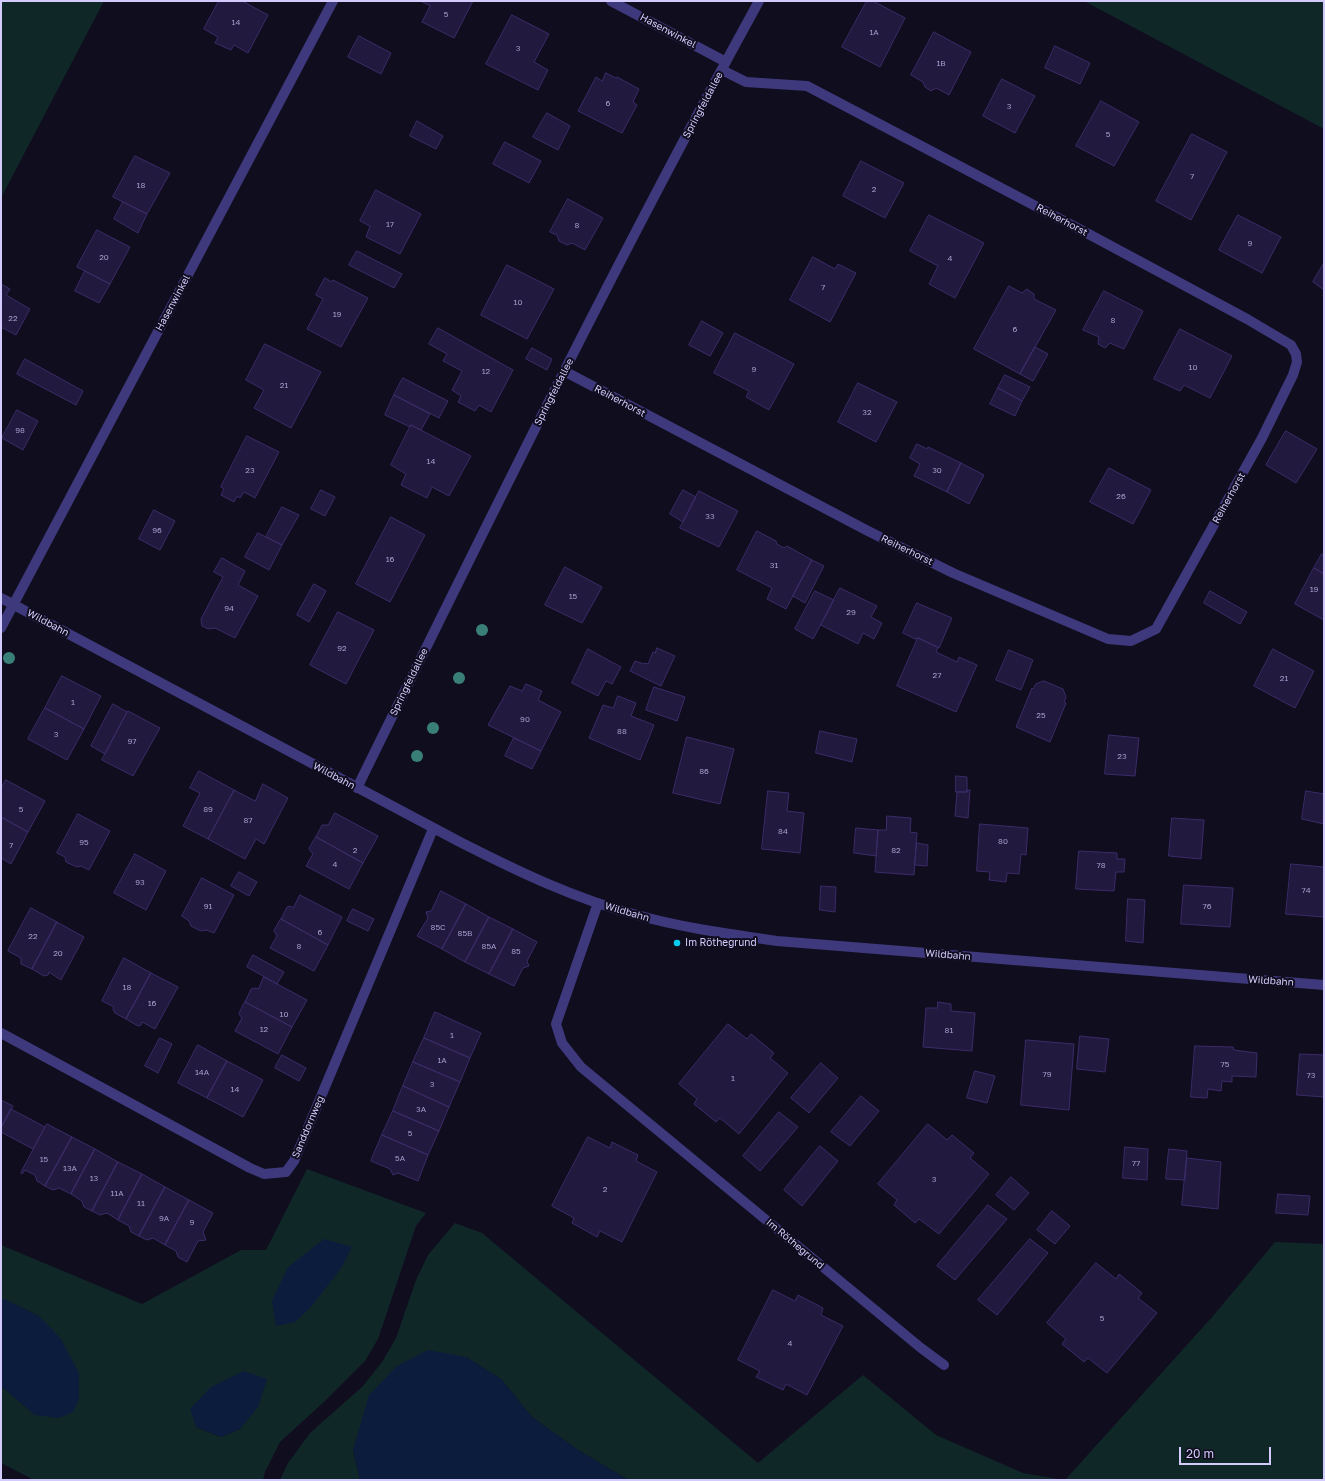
<!DOCTYPE html>
<html>
<head>
<meta charset="utf-8">
<style>
  body { margin:0 }
  #map { position:relative; width:1325px; height:1481px; overflow:hidden; background:#100d1e; font-family:"Golos Text",sans-serif }
  canvas { display:block }
  .frame { position:absolute; inset:0; border:2px solid #d3cbfd; pointer-events:none }
  .scale { position:absolute; left:1179px; top:1447px; width:92px; height:18px; box-sizing:border-box; border:2px solid #d3cbfd; border-top:0; padding-left:5px; font-size:12px; line-height:14px; white-space:nowrap; color:#d3cbfd; -webkit-text-stroke:3px #100d1e; paint-order:stroke }
</style>
</head>
<body>
<div id="map">
<canvas width="1325" height="1481"></canvas>
<div class="frame"></div>
<div class="scale">20 m</div>
</div>
<script>
const c = document.querySelector('canvas').getContext('2d');
c.lineJoin = 'round';
function paint(path, color) {
  c.fillStyle = color;
  c.fill(path, 'evenodd');
}
function stroke(path, color, width, dash) {
  c.strokeStyle = color;
  c.lineWidth = width;
  c.lineCap = dash ? 'butt' : 'round';
  c.setLineDash(dash || []);
  c.stroke(path);
}
function write(font, color, halo, rows, align = 'center') {
  c.font = font + ' "Golos Text",sans-serif';
  c.lineWidth = 4;
  c.setLineDash([]);
  c.textBaseline = 'middle';
  c.strokeStyle = halo;
  c.fillStyle = color;
  for (const [text, x, y, turn = 0] of rows) {
    c.save();
    c.translate(x, y);
    c.rotate((+turn || 0) * Math.PI / 180);
    c.textAlign = isNaN(turn) ? turn : align;
    if (halo) c.strokeText(text, 0, 0);
    c.fillText(text, 0, 0);
    c.restore();
  }
}
paint(new Path2D(`
  M1 1H104L1 198Z
  M1084 1H1324V129Z
  M307 1169 426 1213 416 1226 378 1339 365 1361 325 1401 280 1442 265 1472 263 1480H34L1 1463V1386L36 1415 39 1316 4 1299H1V1245L142 1304 241 1250H266ZM196 1427 240 1429 221 1437Z
  M455 1223 482 1233 758 1463 863 1375 936 1435 1023 1473 1064 1480H628L578 1450 532 1417 501 1379 466 1357 353 1450 360 1480H280L288 1463 310 1433 363 1386 382 1362 396 1338 416 1280 428 1255Z
  M1275 1242 1324 1244V1480H1065L1213 1316Z`), '#102728');
paint(new Path2D(`
  M324 1239 352 1247 342 1267 311 1307 295 1322 276 1326 272 1301 288 1267Z
  M1 1299H4L39 1316 61 1339 79 1373V1400L73 1412 59 1418 35 1415 1 1386Z
  M428 1350 466 1357 501 1379 532 1417 578 1450 628 1480H360L353 1450 369 1395 397 1366Z
  M244 1371 267 1379 258 1407 240 1429 221 1437 196 1427 190 1409 211 1387Z`), '#0c1c3d');
const building = new Path2D(`
  M219 1H242L268 15 248 53 234 45 231 50 215 43 218 37 204 29Z
  M421 1H473L454 38 422 22 430 6Z
  M867 1H873L905 18 880 67 842 47Z
  M512 15 549 34 534 62 548 70 538 90 486 64Z
  M934 32 971 52 949 95 936 88 931 91 925 87 923 82 911 75Z
  M359 36 391 53 381 74 348 57Z
  M1055 46 1090 63 1080 84 1045 68Z
  M606 73 616 78 617 77 639 89 633 102 637 105 622 133 578 111 596 77 602 81Z
  M1002 79 1035 96 1015 133 983 116Z
  M1101 101 1139 122 1114 166 1076 146Z
  M547 113 570 126 558 150 533 137Z
  M417 121 443 136 436 149 410 136Z
  M1192 134 1227 152 1191 220 1156 201Z
  M505 142 541 161 529 183 493 164Z
  M135 156 170 173 147 214 113 197Z
  M861 161 904 183 885 218 843 196Z
  M376 190 421 214 400 254 366 237 370 226 360 221Z
  M568 199 603 218 585 250 572 243 567 245 559 241 557 235 550 232Z
  M123 202 147 214 138 233 114 219Z
  M929 215 984 243 955 298 929 284 938 266 910 251Z
  M1238 215 1281 237 1262 273 1219 250Z
  M97 230 130 247 110 284 77 267Z
  M357 251 402 274 394 288 349 265Z
  M813 257 835 269 838 264 856 273 830 322 790 300Z
  M1324 263V290L1313 282Z
  M507 265 554 289 527 339 481 315Z
  M85 271 110 284 99 303 75 291Z
  M325 278 332 282 333 280 368 298 341 347 307 329 323 299 316 295Z
  M1 284 10 289 6 295 30 309 16 335 1 327Z
  M1009 286 1022 293 1027 289 1034 294V299L1056 310 1020 374 974 349Z
  M1104 291 1143 311 1124 349 1110 343 1105 348 1098 344 1099 337 1083 330Z
  M702 321 723 333 710 356 689 345Z
  M438 328 513 370 491 412 479 405 475 411 458 402 461 396 452 390 462 371 443 361 447 354 429 344Z
  M1180 329 1232 356 1210 398 1184 385 1180 391 1154 379Z
  M735 333 794 364 769 410 746 397 749 391 714 373Z
  M265 344 321 372 291 428 254 408 264 390 246 380Z
  M1035 347 1048 354 1033 381 1020 374Z
  M532 348 552 359 547 370 526 359Z
  M25 359 83 391 76 405 17 374Z
  M1005 375 1030 387 1022 401 998 388Z
  M403 378 448 401 439 418 394 395Z
  M858 383 897 402 876 442 838 422Z
  M998 388 1022 401 1015 416 990 404Z
  M394 395 430 414 421 430 411 425 410 427 385 415Z
  M17 410 38 421 23 450 2 438Z
  M411 425 471 456 449 496 432 487 427 498 401 485 406 474 391 465Z
  M1286 431 1317 449 1296 483 1266 465Z
  M247 436 279 452 255 498 244 492 240 498 237 496 234 502 221 495 224 489 221 487Z
  M917 444 927 449 928 447 961 463 947 492 914 476 920 464 910 458Z
  M961 463 984 475 969 504 947 492Z
  M1109 468 1151 490 1133 524 1090 502Z
  M321 490 335 497 325 516 311 509Z
  M683 490 696 497 683 522 670 514Z
  M699 491 738 511 719 547 680 528Z
  M282 507 299 515 282 545 266 537Z
  M154 510 175 521 160 550 139 539Z
  M391 517 425 535 390 602 356 584Z
  M757 531 776 541 777 544 784 548 787 546 812 560 786 609 767 599 772 588 737 570Z
  M258 533 282 545 269 570 245 557Z
  M1322 554 1324 555V574L1314 568Z
  M222 558 245 571 238 585 258 596 235 638 215 628 208 629 202 626 201 619 223 577 214 572Z
  M812 560 824 566 805 603 793 596Z
  M565 567 602 587 582 623 545 605Z
  M1314 568 1324 574V620L1295 604Z
  M314 584 326 591 309 622 297 615Z
  M840 588 877 606 871 617 882 623 874 639 863 633 858 644 821 625Z
  M815 591 834 600 813 639 795 629Z
  M1210 591 1247 612 1240 624 1204 603Z
  M917 603 952 618 939 648 918 638 915 639 903 633Z
  M338 612 374 630 346 684 310 665Z
  M918 638 938 647 936 652 957 662 959 657 977 665 956 712 897 686Z
  M657 648 675 656 661 686 630 671 635 661 644 664 645 663 648 664 653 652 655 653Z
  M588 649 621 667 612 684 606 681 598 696 572 683Z
  M1273 649 1314 671 1295 708 1254 686Z
  M1009 650 1033 660 1021 690 996 680Z
  M62 676 101 696 84 729 45 708Z
  M1044 681 1063 689 1066 697 1064 702 1066 703 1050 742 1016 727 1032 688 1033 689 1036 684Z
  M526 684 542 691 538 700 561 712 541 751 488 725 510 686 522 691Z
  M654 687 685 697 677 721 646 710Z
  M618 696 636 703 631 716 654 725 640 760 589 738 603 705 613 708Z
  M113 704 127 712 105 754 91 746Z
  M45 708 84 729 67 760 28 739Z
  M128 711 160 728 133 776 102 760Z
  M820 731 857 739 852 762 816 753Z
  M1109 735 1139 738 1135 776 1105 774Z
  M687 737 734 749 720 804 673 793Z
  M514 738 541 751 532 769 505 756Z
  M199 771 234 790 208 839 183 826 200 793 190 788Z
  M956 776 967 777V792H956Z
  M6 780 45 801 28 832 1 817V789Z
  M263 784 288 798 264 844 256 839 245 859 208 839 234 790 255 801Z
  M967 790H970L968 818 955 816 957 792H967Z
  M768 791 789 793 787 811 804 813 800 853 762 849Z
  M1306 791 1324 794V824L1302 819Z
  M335 813 378 836 363 863 316 837 322 825H328Z
  M78 814 110 831 89 870 81 866 77 867 66 862 65 857 57 853Z
  M887 816 911 818 910 832 917 833 914 875 875 872 878 830H886Z
  M1 817 28 832 11 864 1 858Z
  M1172 818 1204 820 1201 859 1169 856Z
  M980 824 1028 828 1026 855 1021 854 1019 874 1007 873 1006 882 989 880 990 872 977 871Z
  M856 828 878 830 876 856 854 853Z
  M316 837 363 863 349 889 306 866 313 854 309 849Z
  M917 843 928 845 927 866 915 865Z
  M1079 851 1117 853V859H1125L1124 872H1116L1114 891 1076 889Z
  M135 854 166 871 146 910 114 893Z
  M1291 864 1324 867V917L1286 914Z
  M239 872 257 882 249 896 231 886Z
  M202 878 234 895 214 933 206 930 201 931 191 926 189 921 182 916Z
  M1184 885 1233 888 1230 927 1181 924Z
  M821 886 836 887 835 912 820 910Z
  M441 891 466 904 442 949 417 936 428 918 426 912 431 911Z
  M300 895 342 917 328 945 281 919 287 907 291 906 293 908Z
  M1128 899 1145 900 1143 943 1126 941Z
  M466 904 489 917 465 962 442 949Z
  M31 908 57 922 32 969 21 964V958L8 951Z
  M353 909 374 919 368 931 347 921Z
  M489 917 513 929 489 974 465 962Z
  M281 919 328 945 314 971 270 948 277 936 274 931Z
  M57 922 84 937 61 980 49 972 48 975 44 976 32 969Z
  M513 929 537 942 527 961 529 966 523 968 514 986 489 974Z
  M253 955 284 972 277 984 247 967Z
  M124 958 151 973 126 1019 115 1013 113 1009 114 1007 102 1001Z
  M151 973 178 987 155 1029 142 1022 141 1025 138 1026 126 1019Z
  M264 977 307 1000 292 1027 245 1002 251 989 256 988 258 989Z
  M245 1002 292 1027 278 1054 235 1031 242 1018 239 1014Z
  M938 1002 951 1004V1011L975 1013 972 1051 923 1047 926 1008H937Z
  M435 1012 481 1033 470 1058 424 1038Z
  M728 1024 747 1039 751 1034 774 1053 770 1058 788 1073 739 1134 720 1118 716 1122 694 1104 697 1099 679 1084Z
  M1080 1036 1109 1039 1105 1072 1077 1069Z
  M160 1038 172 1044 158 1073 145 1066Z
  M424 1038 470 1058 460 1082 413 1062Z
  M1026 1040 1074 1044 1069 1110 1021 1105Z
  M198 1045 227 1061 207 1098 178 1083Z
  M1195 1046 1233 1047 1234 1050 1257 1053 1256 1077 1232 1076V1082L1222 1081 1221 1091 1208 1089 1207 1098 1191 1097Z
  M1300 1054 1324 1055V1097L1297 1095Z
  M282 1055 306 1068 299 1081 275 1068Z
  M227 1061 263 1080 243 1117 207 1098Z
  M413 1062 460 1082 449 1107 403 1086Z
  M821 1063 838 1078 809 1113 791 1098Z
  M975 1071 995 1076 987 1103 967 1098Z
  M403 1086 449 1107 439 1131 393 1111Z
  M861 1096 879 1111 850 1146 831 1132Z
  M1 1100 13 1106 1 1128Z
  M11 1109 45 1127 33 1149 1 1132V1128Z
  M393 1111 439 1131 428 1155 382 1135Z
  M779 1112 798 1127 760 1171 743 1156Z
  M47 1124 72 1137 45 1186 37 1181 35 1175 25 1170 22 1174 21 1173Z
  M928 1124 947 1140 952 1135 974 1153 970 1158 989 1174 939 1234 919 1219 915 1223 894 1205 897 1200 878 1184Z
  M382 1135 428 1155 418 1181 398 1173 393 1175 390 1169 371 1161Z
  M72 1137 95 1149 71 1194 59 1188 53 1190 45 1186Z
  M588 1137 610 1148 612 1142 638 1155 636 1161 657 1172 622 1242 600 1231 597 1237 572 1223 574 1218 552 1206Z
  M820 1146 838 1161 802 1206 784 1190Z
  M1125 1147 1148 1149 1147 1180 1123 1178Z
  M95 1149 118 1162 92 1211 84 1207 82 1201 71 1194Z
  M1169 1149 1187 1151 1185 1180 1166 1179Z
  M1187 1158 1221 1162 1218 1209 1182 1205Z
  M118 1162 142 1174 118 1220 107 1213 100 1215 92 1211Z
  M142 1174 165 1187 139 1236 131 1232 129 1226 118 1220Z
  M1011 1177 1029 1193 1014 1210 996 1195Z
  M165 1187 189 1200 165 1245 153 1238 147 1240 139 1236Z
  M1278 1194 1310 1196 1308 1215 1276 1213Z
  M189 1200 213 1213 203 1232 206 1240 198 1241 187 1262 178 1257 176 1251 165 1245Z
  M988 1205 1007 1219 955 1280 937 1266Z
  M1052 1211 1070 1226 1055 1244 1037 1230Z
  M1030 1239 1048 1253 997 1315 978 1300Z
  M1096 1263 1116 1279 1119 1274 1142 1293 1138 1298 1157 1313 1107 1373 1088 1358 1084 1362 1062 1344 1066 1339 1047 1323Z
  M773 1290 795 1301 798 1295 823 1308 821 1315 843 1326 807 1395 786 1384 783 1390 756 1377 760 1371 738 1360Z`);
paint(building, '#22193e');
stroke(building, '#3b2c69', 1);
stroke(new Path2D(`
  M611 1 726 62
  M564 371 868 531 953 573 1108 639 1131 641 1156 629 1262 438 1293 375 1297 362 1296 354 1291 345 1247 319 1083 231 807 86 746 82 722 70
  M1 598 460 842C517 871 575 899 637 915 683 928 730 934 777 941L1324 985
  M1 628 333 1
  M357 788C487 524 617 259 759 1
  M598 903 556 1024 562 1043 581 1067 921 1348 944 1365
  M1 1033 250 1168 264 1174 286 1172 294 1161 433 829`), '#3e397c', 10);
c.fillStyle = '#397e77';
for (const [x, y] of [
  [482,630],
  [9,658],
  [459,678],
  [433,728],
  [417,756]
]) {
  c.beginPath();
  c.arc(x, y, 6, 0, 2 * Math.PI);
  c.fill();
}
for (const [x, y, r, color] of [
  [677,943,4,"#08cced"]
]) {
  const dot = new Path2D();
  dot.arc(x, y, r, 0, 2 * Math.PI);
  c.fillStyle = color;
  c.fill(dot);
  stroke(dot, '#100d1e', 1.5);
}
write('8px', '#a79ecd', null, [
  ["5",446,14],
  ["14",236,22],
  ["1A",874,32],
  ["3",518,48],
  ["1B",941,63],
  ["6",608,103],
  ["3",1009,106],
  ["5",1108,134],
  ["7",1192,176],
  ["18",141,185],
  ["2",874,189],
  ["17",390,224],
  ["8",577,225],
  ["9",1250,243],
  ["20",104,257],
  ["4",950,258],
  ["7",823,287],
  ["10",518,302],
  ["19",337,314],
  ["22",13,318],
  ["8",1113,320],
  ["6",1015,329],
  ["10",1193,367],
  ["9",754,369],
  ["12",486,371],
  ["21",284,385],
  ["32",867,412],
  ["98",20,430],
  ["14",431,461],
  ["23",250,470],
  ["30",937,470],
  ["26",1121,496],
  ["33",710,516],
  ["96",157,530],
  ["16",390,559],
  ["31",774,565],
  ["19",1314,589],
  ["15",573,596],
  ["94",229,608],
  ["29",851,612],
  ["92",342,648],
  ["27",937,675],
  ["21",1284,678],
  ["1",73,702],
  ["25",1041,715],
  ["90",525,719],
  ["88",622,731],
  ["3",56,734],
  ["97",132,741],
  ["23",1122,756],
  ["86",704,771],
  ["5",21,809],
  ["89",208,809],
  ["87",248,820],
  ["84",783,831],
  ["80",1003,841],
  ["95",84,842],
  ["7",11,845],
  ["2",355,850],
  ["82",896,850],
  ["4",335,864],
  ["78",1101,865],
  ["93",140,882],
  ["74",1306,890],
  ["91",208,906],
  ["76",1207,906],
  ["85C",438,927],
  ["6",320,932],
  ["85B",465,933],
  ["22",33,936],
  ["8",299,946],
  ["85A",489,946],
  ["85",516,951],
  ["20",58,953],
  ["18",127,987],
  ["16",152,1003],
  ["10",284,1014],
  ["12",264,1029],
  ["81",949,1030],
  ["1",452,1035],
  ["1A",442,1060],
  ["75",1225,1064],
  ["14A",202,1072],
  ["79",1047,1074],
  ["73",1311,1075],
  ["1",733,1078],
  ["3",432,1084],
  ["14",235,1089],
  ["3A",421,1109],
  ["5",410,1133],
  ["5A",400,1158],
  ["15",44,1159],
  ["77",1136,1163],
  ["13A",70,1168],
  ["13",94,1178],
  ["3",934,1179],
  ["2",605,1189],
  ["11A",117,1193],
  ["11",141,1203],
  ["9A",164,1218],
  ["9",192,1222],
  ["5",1102,1318],
  ["4",790,1343]
]);
write('10px', '#d3cbfd', '#100d1e', [
  ["Hasenwinkel",668,31,28],
  ["Springfeldallee",703,105,-62],
  ["Reiherhorst",1062,220,28],
  ["Hasenwinkel",173,303,-62],
  ["Springfeldallee",554,392,-63],
  ["Reiherhorst",620,401,28],
  ["Reiherhorst",1229,498,-61],
  ["Reiherhorst",907,550,26],
  ["Wildbahn",48,623,28],
  ["Springfeldallee",409,682,-64],
  ["Wildbahn",334,776,28],
  ["Wildbahn",627,912,16],
  ["Wildbahn",948,955,5],
  ["Wildbahn",1271,981,4],
  ["Sanddornweg",308,1127,-67],
  ["Im Röthegrund",795,1244,40]
]);
write('10px', '#d3cbfd', '#100d1e', [
  ["Im Röthegrund",685,943]
], 'left');
</script>
</body>
</html>
